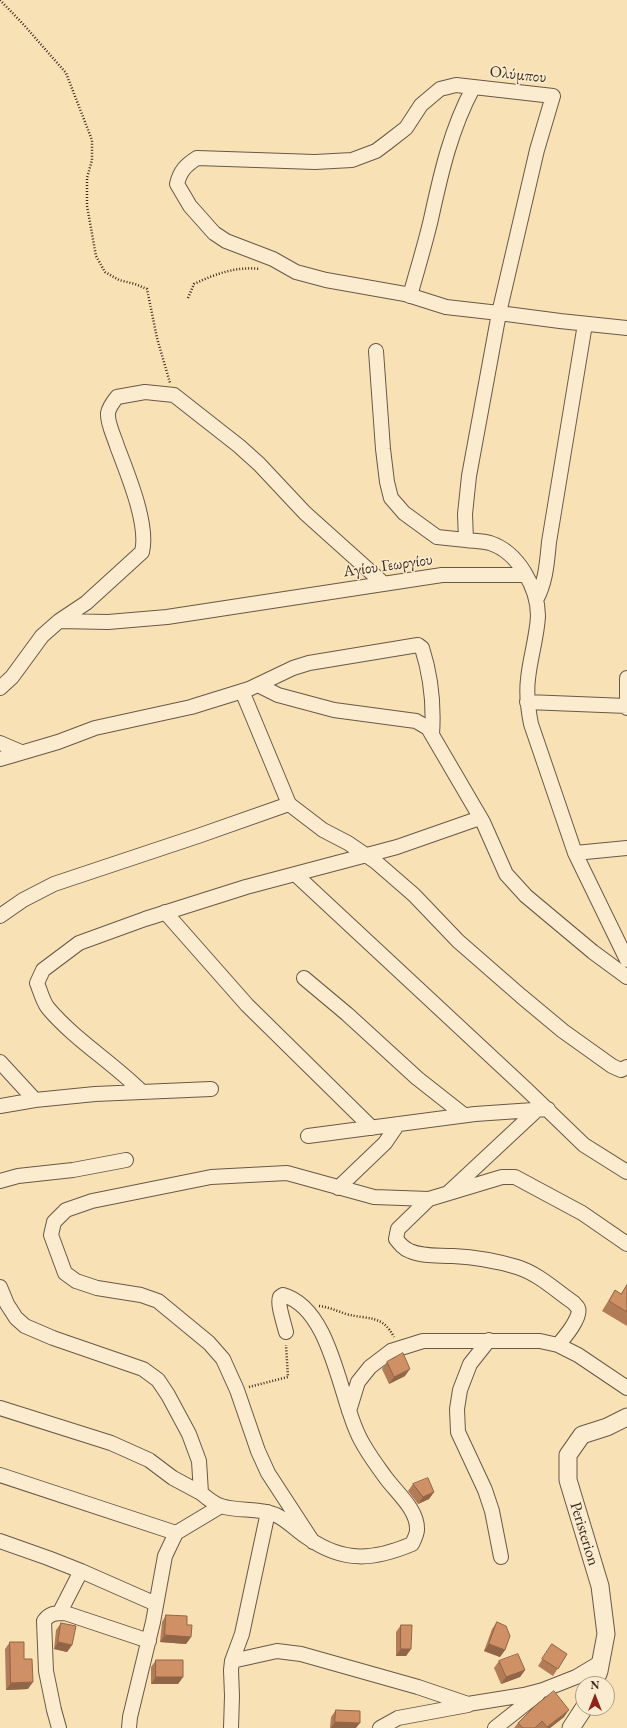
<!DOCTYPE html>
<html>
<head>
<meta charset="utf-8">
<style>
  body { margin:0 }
  #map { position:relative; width:627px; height:1728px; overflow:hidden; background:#f9e1b6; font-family:"EB Garamond",serif }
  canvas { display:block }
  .north { position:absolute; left:575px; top:1676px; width:40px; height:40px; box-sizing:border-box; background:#fbecd0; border:1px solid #ad9e89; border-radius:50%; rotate:0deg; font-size:11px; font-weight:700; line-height:16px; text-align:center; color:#392a1f }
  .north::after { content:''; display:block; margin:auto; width:14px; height:18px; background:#8f2418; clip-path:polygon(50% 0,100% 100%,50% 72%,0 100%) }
</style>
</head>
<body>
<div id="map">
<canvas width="627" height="1728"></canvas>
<div class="north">N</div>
</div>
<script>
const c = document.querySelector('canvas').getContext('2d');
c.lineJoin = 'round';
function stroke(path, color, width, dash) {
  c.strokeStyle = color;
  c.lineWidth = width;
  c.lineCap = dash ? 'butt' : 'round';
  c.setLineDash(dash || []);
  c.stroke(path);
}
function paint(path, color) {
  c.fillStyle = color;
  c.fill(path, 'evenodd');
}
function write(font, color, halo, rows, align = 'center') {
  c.font = font + ' "EB Garamond",serif';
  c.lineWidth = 3;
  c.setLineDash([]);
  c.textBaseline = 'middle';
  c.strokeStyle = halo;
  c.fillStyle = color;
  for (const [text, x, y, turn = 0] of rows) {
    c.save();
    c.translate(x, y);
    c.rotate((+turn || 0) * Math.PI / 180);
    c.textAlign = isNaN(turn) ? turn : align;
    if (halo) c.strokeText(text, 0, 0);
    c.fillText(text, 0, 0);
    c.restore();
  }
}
const minor = new Path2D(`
  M456 85 553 96 537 150 499 313 446 307 405 294 326 280 296 272 273 259 226 241 214 233 190 206 177 184C180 171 186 165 197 158L315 162 352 160 376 151 388 142 406 128 421 105 440 89Z
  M410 296C417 270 425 245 431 219 441 173 451 129 473 88
  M627 328 560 321 499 313 469 476 465 514 466 540C474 541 483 541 490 543 518 552 538 588 538 616 537 637 530 658 528 679 526 695 528 709 531 724L575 853 627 960
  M376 351 383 449 387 482 391 498 404 513 437 537 466 540
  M383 583 305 513 259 464 239 446 174 395 145 392 117 397C113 402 109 407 108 413 107 423 114 436 117 446 127 473 149 524 142 552L86 603 59 621 108 622 167 617 442 575H526
  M536 600C546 582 547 562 549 542L585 324
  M627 678V708
  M258 685 278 695 334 710 416 721 428 728 483 822 506 874 526 896 593 952 627 977
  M0 688 12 677 42 636 59 621
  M527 702 627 706
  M0 743 21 752
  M0 759 58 742 95 728 191 707 249 689 293 668 309 663 418 645 422 648C431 676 434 706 432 735
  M289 804 323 830 348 843 376 862 414 895 458 941 521 996 563 1031 612 1066 621 1070 627 1067
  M575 853 627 848
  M295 874 526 1089 584 1145 627 1172
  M165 912 247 1005 372 1128
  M0 916 23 900 54 884 198 836 289 804 242 691
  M304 978 347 1014 417 1078 464 1115
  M0 1062 35 1100 95 1094 211 1089
  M141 1091C112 1062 75 1040 48 1008 43 1002 40 990 37 983L43 970 79 943 145 919 246 887 397 847 480 818
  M0 1106 35 1100
  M308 1136 475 1114 548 1109
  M0 1181 18 1176 73 1170 126 1160
  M338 1188 385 1143 398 1124
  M449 1192 538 1109
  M429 1199 398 1229 396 1239C400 1244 404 1249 410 1251 423 1257 439 1255 453 1256 473 1257 497 1261 517 1267 539 1274 555 1290 574 1303 575 1305 577 1306 578 1308 582 1317 564 1338 558 1345
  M0 1287 7 1304 16 1318 25 1326 53 1338 143 1369 158 1380 168 1395 189 1434 199 1461 201 1493C207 1498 214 1504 221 1506 239 1512 258 1507 276 1515 286 1519 298 1532 308 1538 344 1563 374 1560 412 1544 414 1540 417 1534 417 1530 418 1510 397 1493 386 1478 376 1464 364 1449 357 1432 339 1393 330 1308 283 1295L280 1297C277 1304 284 1323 286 1332
  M489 1340 470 1364 460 1390 457 1409 458 1432 485 1490 492 1511 501 1557
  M0 1408 111 1443 149 1460 173 1478 201 1493
  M349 1411 358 1382 370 1367 391 1351 423 1341H540L558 1345 578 1355 627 1388
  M0 1475 176 1533
  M0 1541 48 1558 81 1571
  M313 1542 268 1473 258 1451 237 1390 223 1359 209 1343 158 1301 141 1295 97 1288 76 1281 65 1273 51 1235 54 1222 66 1210 92 1201 211 1177 287 1173 374 1197 429 1199 502 1177H515L582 1213 627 1244
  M61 1610 81 1571 156 1604
  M232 1661 242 1634 268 1512
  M59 1728 54 1710 46 1671 44 1621C50 1613 55 1613 65 1613L149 1641
  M129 1728 130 1717 153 1622 165 1556 176 1533 221 1506
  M231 1728 232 1696 231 1670 232 1661 277 1651 301 1654 418 1687 468 1704 524 1695 543 1690 576 1677 601 1662
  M380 1728 398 1718 468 1705
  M495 1728 538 1694`);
const tertiary = new Path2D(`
  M594 1684 599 1671 606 1634 600 1586 568 1480V1455L582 1435 607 1427 627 1417
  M571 1728 584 1708`);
stroke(minor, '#695845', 16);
stroke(tertiary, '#695845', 19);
stroke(new Path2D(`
  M0 0 24 25 66 73 92 140V160L87 178V206L96 256 105 272 119 280 135 284 147 289 157 338 170 383
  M188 298 194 284C215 274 237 266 260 269
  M319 1306C329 1307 337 1311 346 1314 368 1320 382 1314 394 1337
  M249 1387 288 1377 286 1345`), '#392a1f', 2.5, [1, 2]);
stroke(minor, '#fbecd0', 14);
stroke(tertiary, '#fbecd0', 17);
paint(new Path2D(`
  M627 1285V1326L602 1311 615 1290 621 1294Z
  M387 1362 405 1376 389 1384 382 1369Z
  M413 1484 434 1492 429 1499 418 1504 408 1491Z
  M166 1615 187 1625 191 1637 186 1644 160 1642 162 1622Z
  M497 1622 505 1650 500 1657 484 1651 492 1629Z
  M61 1623 72 1645 67 1652 54 1649 56 1630Z
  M401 1625 411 1649 406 1656H396V1632Z
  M10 1642 24 1659 28 1689 6 1690 5 1649Z
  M552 1644 567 1654 553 1676 538 1666Z
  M156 1660 183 1677 178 1684H151V1667Z
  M499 1661 525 1670 520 1677 501 1684 494 1668Z
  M336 1710 356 1728H330L331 1717Z
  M564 1717 550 1728H514L518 1723Z`), '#b27c57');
paint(new Path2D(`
  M410 1369 405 1376 389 1384 394 1377Z
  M434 1492 429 1499 418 1504 423 1497Z
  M165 1635 191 1637 186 1644 160 1642Z
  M58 1642 72 1645 67 1652 54 1649Z
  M489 1644 505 1650 500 1657 484 1651Z
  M401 1649H411L406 1656H396Z
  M525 1670 520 1677 501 1684 506 1677Z
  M156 1677H183L178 1684H151Z
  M33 1682 28 1689 6 1690 11 1683Z
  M569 1710 564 1717 550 1728H547Z
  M335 1722 360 1723 356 1728H331Z`), '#916547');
const building = new Path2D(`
  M627 1285V1312L609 1301 615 1290 621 1294Z
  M403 1353 410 1369 394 1377 387 1362Z
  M428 1478 434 1492 423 1497 413 1484Z
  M166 1615 187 1616V1625H192L191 1637 165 1635Z
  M497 1622 506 1626 510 1636 505 1650 489 1644Z
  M61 1623 76 1626 72 1645 58 1642Z
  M401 1625H412L411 1649H401Z
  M10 1642H24V1659H32L33 1682 11 1683Z
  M552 1644 567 1654 558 1669 542 1659Z
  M518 1654 525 1670 506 1677 499 1661Z
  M156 1660H183V1677H156Z
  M554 1691 569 1710 547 1727 542 1721 535 1728H523L518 1723 535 1706Z
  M336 1710 360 1711V1723L335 1722Z`);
paint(building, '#cf9065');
stroke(building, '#916547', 1);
write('16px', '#392a1f', '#fbecd0', [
  ["Ολύμπου",518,75,6],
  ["Αγίου Γεωργίου",388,566,-8],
  ["Peristerion",584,1534,73]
]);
</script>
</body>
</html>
